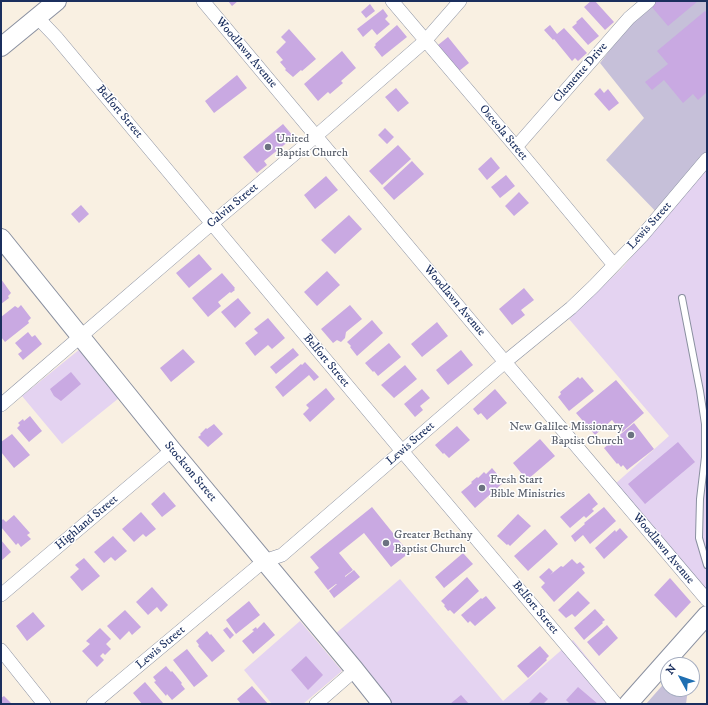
<!DOCTYPE html>
<html>
<head>
<meta charset="utf-8">
<style>
  body { margin:0 }
  #map { position:relative; width:708px; height:705px; overflow:hidden; background:#f9f0e2; font-family:"IM FELL DW Pica",serif }
  canvas { display:block }
  .frame { position:absolute; inset:0; border:2px solid #1b2f5e; pointer-events:none }
  .north { position:absolute; left:660px; top:657px; width:40px; height:40px; box-sizing:border-box; background:#fff; border:1px solid #a4acbf; border-radius:50%; rotate:310deg; font-size:11px; font-weight:700; line-height:16px; text-align:center; color:#1b2f5e }
  .north::after { content:''; display:block; margin:auto; width:14px; height:18px; background:#1f6fb2; clip-path:polygon(50% 0,100% 100%,50% 72%,0 100%) }
</style>
</head>
<body>
<div id="map">
<canvas width="708" height="705"></canvas>
<div class="frame"></div>
<div class="north">N</div>
</div>
<script>
const c = document.querySelector('canvas').getContext('2d');
c.lineJoin = 'round';
function paint(path, color) {
  c.fillStyle = color;
  c.fill(path, 'evenodd');
}
function stroke(path, color, width, dash) {
  c.strokeStyle = color;
  c.lineWidth = width;
  c.lineCap = dash ? 'butt' : 'round';
  c.setLineDash(dash || []);
  c.stroke(path);
}
function write(font, color, halo, rows, align = 'center') {
  c.font = font + ' "IM FELL DW Pica",serif';
  c.lineWidth = 3;
  c.setLineDash([]);
  c.textBaseline = 'middle';
  c.strokeStyle = halo;
  c.fillStyle = color;
  for (const [text, x, y, turn = 0] of rows) {
    c.save();
    c.translate(x, y);
    c.rotate((+turn || 0) * Math.PI / 180);
    c.textAlign = isNaN(turn) ? turn : align;
    if (halo) c.strokeText(text, 0, 0);
    c.fillText(text, 0, 0);
    c.restore();
  }
}
paint(new Path2D(`
  M707 168V592L615 484 669 436 569 319 623 267Z
  M80 349 119 398 62 444 22 396Z
  M400 579 503 701 573 640 618 696 611 704H392L335 634Z
  M300 621 342 671 303 704H272L244 670Z`), '#e4d3f1');
paint(new Path2D(`
  M654 1H707V168L663 219 606 160 644 118 600 63 634 18Z
  M668 679V689H688L686 704H646Z`), '#c6c0d9');
paint(new Path2D(`
  M228 1H238L232 6Z
  M591 1H595L614 22 605 30 584 7Z
  M657 1H698L668 26 651 6Z
  M370 4 375 11 366 18 361 12Z
  M383 9 388 16 385 19 390 24 377 35 372 29 363 37 357 29Z
  M705 11 707 13V92L698 100 693 94 683 103 664 80 652 90 645 82 668 64 657 51Z
  M582 17 599 36 588 45 572 27 577 23 576 22Z
  M397 25 407 37 382 57 374 47 376 45 375 44Z
  M550 25 557 34 564 28 587 53 578 61 575 58 572 61 554 39 553 40 544 30Z
  M289 29 316 59 302 71 301 70 293 77 285 70 286 69 280 62 283 60 276 52 286 42 281 37Z
  M448 37 469 63 459 71 438 45Z
  M342 51 356 68 341 81 343 83 330 94 328 92 318 101 304 84Z
  M237 75 247 88 214 113 205 101Z
  M396 88 409 103 398 112 385 97Z
  M600 88 604 93 608 89 619 103 609 111 594 94Z
  M283 124 294 137 264 161 267 165 257 173 243 157Z
  M385 128 394 137 387 144 378 135Z
  M398 145 411 159 382 185 369 171Z
  M491 157 500 168 487 180 478 169Z
  M412 161 424 174 394 200 383 188Z
  M506 175 515 186 500 198 491 187Z
  M326 176 338 190 315 209 304 195Z
  M519 192 529 203 514 216 505 206Z
  M81 205 89 214 79 223 71 214Z
  M349 215 362 229 335 254 321 240Z
  M199 254 212 269 189 288 176 273Z
  M327 271 340 285 317 306 304 292Z
  M222 273 235 288 234 289 235 290 231 293 230 292 218 302 221 306 208 317 192 298Z
  M1 279 11 293 8 296 9 298 1 304Z
  M524 288 534 300 521 310 525 315 512 325 499 309Z
  M238 298 251 313 235 328 221 312Z
  M21 305 31 318 28 321 29 323 5 342 1 337V317L15 306 18 308Z
  M350 305 362 319 346 332 345 338 341 342 337 340 333 343 321 329Z
  M268 318 285 338 272 349 268 345 255 356 245 343 258 333 254 329Z
  M372 320 383 333 357 356 350 347 351 346 347 342Z
  M437 322 448 336 422 357 411 344Z
  M28 332 32 337 35 335 42 344 23 360 18 354 22 351 15 343Z
  M389 343 401 357 378 376 374 371 373 372 365 363Z
  M293 348 299 355 276 374 270 367Z
  M183 349 195 362 171 382 160 368Z
  M461 350 473 365 448 385 436 370Z
  M305 362 319 377 314 381 309 375 283 397 275 387 301 364 302 365Z
  M405 365 417 379 394 398 381 385Z
  M71 372 81 384 61 401 54 396 50 389Z
  M578 377 580 379 582 377 594 391 569 411 558 397 561 394 560 392Z
  M616 380 644 413 622 432 612 420 595 435 576 413Z
  M326 388 335 399 310 422 303 414 309 408 306 405Z
  M422 389 430 398 420 406 423 410 415 417 404 404Z
  M495 389 507 403 487 420 481 413 478 415 473 409Z
  M30 416 42 431 29 442 17 428 20 425 18 423 23 419 24 421Z
  M634 423 654 449 627 470 623 465 621 467 618 463 617 464 604 448Z
  M214 424 223 434 208 447 198 437 201 435 200 434 206 428 207 429Z
  M457 426 470 440 449 458 444 453 443 454 435 445Z
  M12 434 30 455 14 468 1 452V442Z
  M540 439 555 456 527 480 513 463Z
  M678 442 695 462 645 504 628 484Z
  M492 468 504 482 475 508 461 492 472 483 471 482 477 477 478 478 484 472 486 474Z
  M164 492 176 506 162 517 151 504Z
  M589 493 598 504 592 509 594 511 586 518 584 516 570 528 560 517Z
  M372 507 409 553 391 567 364 533 339 553 353 570 345 576V577L354 570 360 577 334 598 329 591 337 584H336L328 590 314 572 319 568 310 557Z
  M604 507 616 521 590 544 583 535 575 542 571 536 585 524 584 523Z
  M141 512 156 529 146 537 143 534 134 542 122 529Z
  M518 514 531 526 510 546 508 544 507 545 497 536Z
  M14 515 30 533 27 535 31 539 21 547 18 543 16 545 1 527V521L3 519 6 522Z
  M620 528 628 537 604 559 595 548 615 530 616 532Z
  M545 529 558 544 528 571 514 556Z
  M113 536 127 551 115 561 111 557 104 563 94 552Z
  M1 540 11 552 1 561Z
  M463 553 473 564 444 588 435 577Z
  M84 558 100 576 82 591 70 577 79 569 75 565Z
  M572 559 577 564 580 562 585 567 582 569 585 573 554 602 541 587 545 583 539 577 549 568 553 572 550 575 561 566 563 567Z
  M467 577 479 591 454 614 450 610 448 611 444 606 445 605 441 601Z
  M670 578 691 602 676 618 654 595Z
  M152 587 168 605 161 612 157 607 148 615 136 602Z
  M578 591 590 603 575 617 572 614 566 618 558 610Z
  M486 596 496 608 475 626 470 621 468 623 461 615 481 598 482 599Z
  M249 601 260 615 236 634 226 620Z
  M595 609 605 620 602 622 603 623 584 640 574 628Z
  M125 610 141 627 132 635 129 631 120 640 107 626Z
  M33 612 45 626 27 641 16 626Z
  M264 622 275 635 253 654 242 641 254 631 252 630 256 627 257 629Z
  M607 625 618 638 599 656 587 642Z
  M227 627 234 635 230 639 223 630Z
  M100 628 111 639 106 644 111 649 105 655 103 653 100 656 104 660 97 667 82 651 90 644 86 641Z
  M207 631 210 635 211 634 225 651 212 662 198 646 199 645 196 641Z
  M540 646 549 656 546 659 547 660 528 678 517 666Z
  M187 649 208 676 194 687 173 660Z
  M306 656 323 675 308 690 291 670Z
  M166 666 171 672 172 671 182 683 181 684 185 689 172 700 167 694 166 696 154 682 156 681 153 677Z
  M145 682 163 703V704H142L133 693Z
  M252 686 268 704H241L237 699Z
  M578 687 598 704H570L566 700Z
  M540 692 548 699 543 704H528Z
  M461 695 469 704H450Z
  M4 696 12 704H1V698Z`), '#c9a9e2');
const lane = new Path2D(`
  M682 298 700 391 705 424V457L700 499 699 538 707 565`);
const street = new Path2D(`
  M203 1 505 362 707 600
  M392 1 516 147 614 265
  M37 17 56 37 402 451 616 704
  M516 147 629 18 649 1
  M1 405 203 231 316 136 425 41 460 1
  M1 595 172 450
  M1 650 44 704
  M93 704 264 561 282 555 505 362 571 308 594 286 642 236 707 159
  M316 704 355 670`);
const secondary = new Path2D(`
  M1 47 57 1
  M1 238 172 450 355 670 382 704
  M628 704 707 615`);
stroke(lane, '#8a90a0', 8);
stroke(street, '#8a90a0', 14);
stroke(secondary, '#8a90a0', 20);
stroke(lane, '#fff', 6);
stroke(street, '#fff', 13);
stroke(secondary, '#fff', 18);
for (const [x, y, r, color] of [
  [268,147,4,"#6b7280"],
  [631,435,4,"#6b7280"],
  [482,488,4,"#6b7280"],
  [386,543,4,"#6b7280"]
]) {
  const dot = new Path2D();
  dot.arc(x, y, r, 0, 2 * Math.PI);
  c.fillStyle = color;
  c.fill(dot);
  stroke(dot, '#fff', 1.5);
}
write('12px', '#1b2f5e', '#fff', [
  ["Woodlawn Avenue",246,53,50],
  ["Clemente Drive",581,73,-49],
  ["Belfort Street",119,112,50],
  ["Osceola Street",503,133,50],
  ["Calvin Street",233,206,-40],
  ["Lewis Street",650,226,-48],
  ["Woodlawn Avenue",454,301,50],
  ["Belfort Street",326,361,50],
  ["Lewis Street",411,444,-41],
  ["Stockton Street",190,472,50],
  ["Highland Street",87,523,-40],
  ["Woodlawn Avenue",663,549,50],
  ["Belfort Street",535,608,50],
  ["Lewis Street",161,648,-40]
]);
write('12px', '#5b616d', '#fff', [
  ["United",276,140],
  ["Baptist Church",276,154],
  ["New Galilee Missionary",623,428,"right"],
  ["Baptist Church",623,442,"right"],
  ["Fresh Start",490,481],
  ["Bible Ministries",490,495],
  ["Greater Bethany",394,536],
  ["Baptist Church",394,550]
], 'left');
</script>
</body>
</html>
